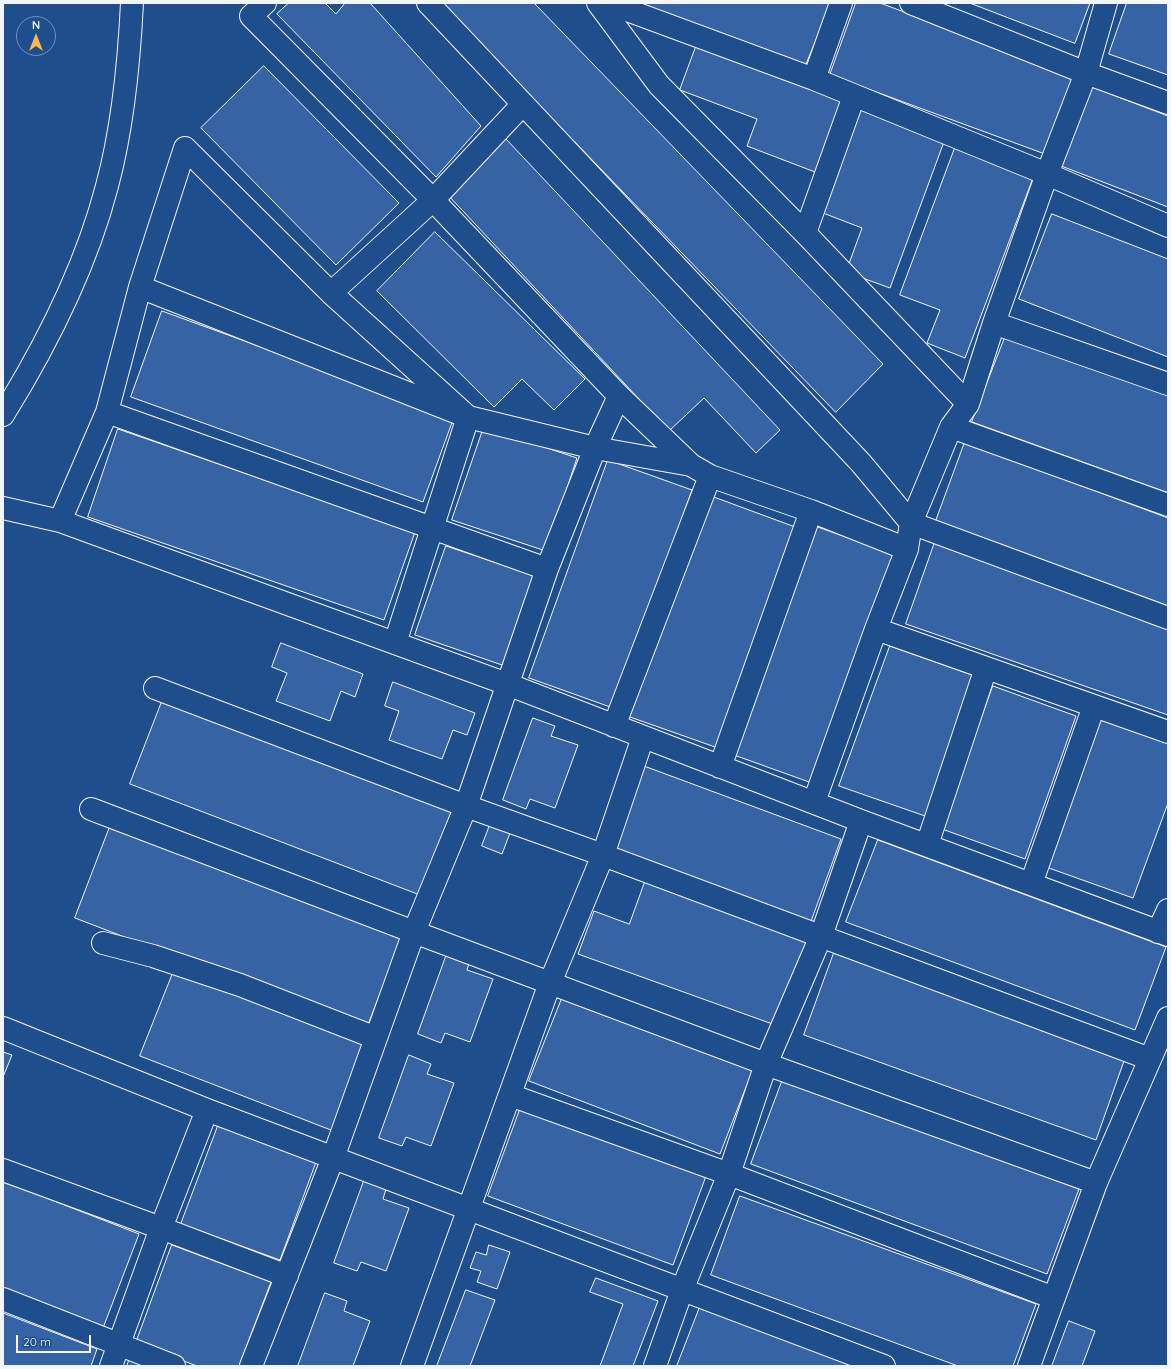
<!DOCTYPE html>
<html>
<head>
<meta charset="utf-8">
<style>
  body { margin:0 }
  #map { position:relative; width:1171px; height:1369px; overflow:hidden; background:#1f4e8c; font-family:Quicksand,sans-serif }
  canvas { display:block }
  .frame { position:absolute; inset:0; border:4px solid #f2f6ff; pointer-events:none }
  .north { position:absolute; left:16px; top:16px; width:40px; height:40px; box-sizing:border-box; background:#1f4e8c; border:1px solid #7391ba; border-radius:50%; rotate:0deg; font-size:11px; font-weight:700; line-height:16px; text-align:center; color:#f2f6ff }
  .north::after { content:''; display:block; margin:auto; width:14px; height:18px; background:#ffb74d; clip-path:polygon(50% 0,100% 100%,50% 72%,0 100%) }
  .scale { position:absolute; left:16px; top:1335px; width:75px; height:18px; box-sizing:border-box; border:2px solid #f2f6ff; border-top:0; padding-left:5px; font-size:12px; line-height:14px; white-space:nowrap; color:#f2f6ff; -webkit-text-stroke:3px #1f4e8c; paint-order:stroke }
</style>
</head>
<body>
<div id="map">
<canvas width="1171" height="1369"></canvas>
<div class="frame"></div>
<div class="north">N</div>
<div class="scale">20 m</div>
</div>
<script>
const c = document.querySelector('canvas').getContext('2d');
c.lineJoin = 'round';
function paint(path, color) {
  c.fillStyle = color;
  c.fill(path, 'evenodd');
}
function stroke(path, color, width, dash) {
  c.strokeStyle = color;
  c.lineWidth = width;
  c.lineCap = dash ? 'butt' : 'round';
  c.setLineDash(dash || []);
  c.stroke(path);
}
const building = new Path2D(`
  M289 3H325L336 14 345 3H370L481 126 436 177 277 14Z
  M441 3H534L883 364 836 412Z
  M630 3H831L804 69Z
  M856 3H880L1074 75 1045 154 830 75Z
  M970 3H1090L1075 43Z
  M1127 3H1168V75L1109 54Z
  M697 44 842 99 815 172 747 146 757 119 680 90Z
  M264 66 399 203 336 265 201 128Z
  M1087 85 1168 116V207L1056 164Z
  M862 108 945 139 890 288 846 272 862 228 823 213Z
  M506 139 780 430 756 453 704 398 669 431 447 194Z
  M955 148 1033 178 965 358 927 343 940 310 900 295Z
  M1052 214 1168 259V357L1019 299Z
  M435 232 585 379 554 410 522 379 494 407 377 291Z
  M162 311 454 417 423 502 131 397Z
  M1006 335 1168 393V493L972 422Z
  M484 427 577 458 546 551 452 520Z
  M118 429 415 532 384 620 88 517Z
  M965 442 1168 518V616L933 529Z
  M608 460 692 490 613 708 529 678Z
  M711 496 798 528 718 748 630 717Z
  M815 526 893 554 812 783 734 755Z
  M935 542 1168 623V715L906 624Z
  M446 546 536 576 505 666 415 635Z
  M281 643 363 674 355 697 341 691 330 721 276 701 287 673 272 667Z
  M890 646 975 676 925 816 839 786Z
  M393 682 475 713 467 735 453 730 442 759 389 740 399 711 385 706Z
  M993 686 1076 716 1025 859 942 829Z
  M163 699 452 810 420 895 130 784Z
  M1102 716 1168 740V803L1133 898 1046 867Z
  M533 718 555 726 551 736 578 745 555 808 530 799 526 809 503 800Z
  M644 766 841 839 810 924 612 850Z
  M111 824 402 936 366 1030 75 918Z
  M490 825 510 833 502 854 482 846Z
  M878 840 1166 947 1135 1030 846 922Z
  M645 882 809 942 778 1026 578 954 594 911 629 924Z
  M448 951 470 960 467 970 493 979 470 1042 445 1033 441 1043 418 1034Z
  M834 953 1125 1058 1096 1140 804 1035Z
  M175 968 370 1043 336 1132 140 1056Z
  M563 996 753 1069 720 1154 529 1081Z
  M3 1052 12 1055 3 1077Z
  M409 1055 431 1064 427 1074 454 1083 431 1146 406 1137 402 1146 379 1138Z
  M783 1079 1079 1189 1047 1274 751 1164Z
  M521 1107 706 1176 673 1265 488 1196Z
  M218 1126 316 1162 280 1260 181 1224Z
  M3 1181 139 1234 103 1328 3 1290Z
  M364 1181 386 1189 383 1199 409 1208 386 1271 361 1262 357 1271 334 1263Z
  M740 1196 1036 1304 1013 1366H958L711 1275Z
  M172 1245 271 1282 239 1366H197L136 1343Z
  M489 1245 510 1252 497 1289 477 1282 481 1271 470 1268 476 1252 486 1255Z
  M596 1278 658 1301 633 1366H600L623 1304 590 1292Z
  M466 1290 495 1300 470 1366H437Z
  M325 1293 347 1301 344 1311 370 1321 353 1366H298Z
  M700 1307 853 1366H677Z
  M3 1313 97 1349 91 1366H3Z
  M1069 1321 1095 1331 1082 1366H1052Z
  M130 1358 152 1366H127Z`);
paint(building, '#3563a3');
stroke(building, '#f2f6ff', 1);
const minor = new Path2D(`
  M265 3 251 16 433 200 619 396 691 465
  M428 3 861 463 911 523 1168 618
  M598 3 659 85 805 233 968 404
  M608 3 814 79 1047 174 1168 226
  M911 3 1086 73 1168 103
  M814 79 841 3
  M805 233 854 96
  M140 287 468 417 595 448 691 465 710 476 811 511 907 549
  M331 293 433 200 523 104
  M994 323 1168 384
  M107 412 547 569
  M3 415C47 344 86 267 107 186 123 127 129 64 132 3
  M951 427 1168 505
  M3 508 60 521 507 684 861 821 1168 935
  M60 521 107 412 140 287 185 148 331 293 468 417 395 643
  M876 629 1168 732
  M155 688 466 806 603 855 1150 1059
  M614 726 710 476
  M720 767 811 511
  M814 802 876 629 907 549 911 523 951 427 968 404 994 323 1047 174 1086 73 1106 3
  M91 809 414 932 766 1064 1096 1183
  M927 845 986 668
  M1031 884 1094 706
  M1158 932 1168 910
  M103 943 153 956 240 985 376 1038
  M3 1028 207 1110 884 1366
  M510 1095 729 1174 1054 1298
  M3 1170 161 1228 287 1276
  M3 1299 174 1366
  M111 1366 161 1228 207 1110
  M251 1366 333 1158 414 932 466 806 547 569 595 448 619 396
  M412 1366 550 983 603 855 643 737
  M655 1366 682 1290 729 1174 766 1064 821 936 861 821
  M1029 1366 1096 1183 1168 1018`);
stroke(minor, '#f2f6ff', 24);
stroke(minor, '#1f4e8c', 22);
</script>
</body>
</html>
